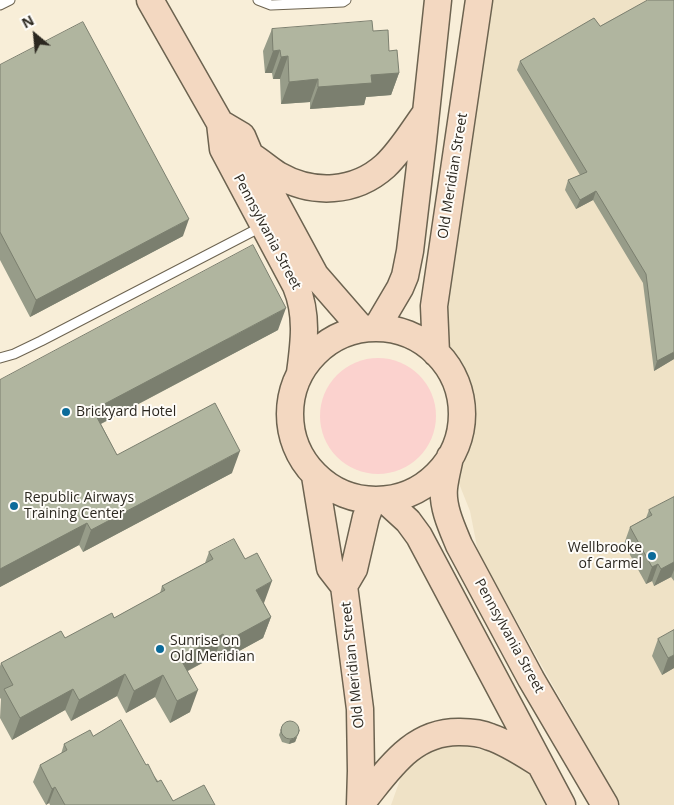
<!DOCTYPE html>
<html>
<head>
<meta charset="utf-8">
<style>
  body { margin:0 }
  #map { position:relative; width:674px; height:805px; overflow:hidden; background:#f8eed8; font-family:"Open Sans",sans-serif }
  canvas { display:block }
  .north { position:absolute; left:10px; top:10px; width:50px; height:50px; -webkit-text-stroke:4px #fefcf8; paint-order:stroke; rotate:332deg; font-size:14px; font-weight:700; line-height:20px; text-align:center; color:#2c2820 }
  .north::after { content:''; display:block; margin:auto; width:18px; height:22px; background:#2c2820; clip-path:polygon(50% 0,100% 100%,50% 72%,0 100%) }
</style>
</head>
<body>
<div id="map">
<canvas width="674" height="805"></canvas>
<div class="north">N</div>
</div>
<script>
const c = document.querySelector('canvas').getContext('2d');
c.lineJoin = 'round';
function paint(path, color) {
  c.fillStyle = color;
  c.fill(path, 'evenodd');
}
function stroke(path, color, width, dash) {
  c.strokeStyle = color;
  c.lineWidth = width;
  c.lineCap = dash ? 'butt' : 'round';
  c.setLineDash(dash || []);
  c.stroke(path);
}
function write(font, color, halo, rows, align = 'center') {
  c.font = font + ' "Open Sans",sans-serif';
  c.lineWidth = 4;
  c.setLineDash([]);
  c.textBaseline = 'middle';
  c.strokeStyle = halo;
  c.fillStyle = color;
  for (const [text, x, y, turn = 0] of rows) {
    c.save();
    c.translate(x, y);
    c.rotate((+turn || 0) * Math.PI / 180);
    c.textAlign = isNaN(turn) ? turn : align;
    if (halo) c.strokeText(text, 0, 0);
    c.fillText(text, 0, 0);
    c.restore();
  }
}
paint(new Path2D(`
  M486 0H674V805H620L478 552 470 511 458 481 474 418 471 391 454 359 445 332 449 276Z
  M455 744 497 753 523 767 539 788 548 805H391L401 777 420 757 439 747Z`), '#efe2c6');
paint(new Path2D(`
  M320 416a58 58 0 1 1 116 0a58 58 0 1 1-116 0Z`), '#fbd2ce');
const service = new Path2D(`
  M258 0 271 5 343 2 346 0
  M0 5 10 0
  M0 358 14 354 41 341 261 227`);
const secondary = new Path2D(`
  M150 0 220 123 223 149 296 286C308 315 304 343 300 373
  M220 123 242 136 250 155 315 275 362 329
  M253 157C262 163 270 170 278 175 313 195 355 193 385 166 401 151 412 132 425 114
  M377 327 400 288 405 276 410 251 423 141 438 0
  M290 414a86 86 0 1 1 172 0a86 86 0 1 1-172 0Z
  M436 353 434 306 479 0
  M450 457C448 467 445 478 444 488 442 507 452 528 459 545L531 679 605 805
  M315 476 330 568 344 586 360 709 361 771 360 805
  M385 500 408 521 419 536 562 805
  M344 586 354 569 366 517 372 501
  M360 805C388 771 411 731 460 732 470 732 481 733 490 737 508 743 524 754 540 764`);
stroke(service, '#6c6350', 11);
stroke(secondary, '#6c6350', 29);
stroke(service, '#fff', 9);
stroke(secondary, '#f3d8c1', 26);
paint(new Path2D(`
  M600 26 674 359 654 371 643 283 593 200 576 209 565 190 568 180 580 175 517 70 520 61Z
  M272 29 373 31 389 51 399 73 391 95 366 97 364 105 310 109V102L281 104 280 79H273L272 73H265L263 51Z
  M0 65 183 236 30 317 0 260Z
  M278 330 101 424 117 455 232 473 83 552 79 545 0 587V380Z
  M674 497V581L671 577 654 586 652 581 646 584 624 544 630 527 646 518 649 510Z
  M209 552 264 603 271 617 263 638 219 662 215 656 188 671 190 712 170 723 155 697 126 713 117 696 71 721 65 710 12 740 0 718 1 699 0 698V666L1 663 65 638 114 618 160 593 162 586 205 563Z
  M674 630V668L662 675 652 656 658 639Z
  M283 724 300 730 295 742 289 744 282 742 279 735Z
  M93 736 146 765 173 801 215 805H50L49 803 46 805 33 782 40 765 61 754 64 744Z`), '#979c89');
paint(new Path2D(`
  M280 50 272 73H265L273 51Z
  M288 56 280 79H273L281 57Z
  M399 73 391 95 366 97 364 105 310 109 318 87 371 75Z
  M318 79 310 102 281 104 289 82Z
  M596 191 593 200 576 209 580 200Z
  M189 219 183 236 30 317 36 300Z
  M286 308 278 330 85 432 93 410Z
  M674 352V359L654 371 657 361Z
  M240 451 232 473 83 552 91 530Z
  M87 523 79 545 0 587V569Z
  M674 562V570L671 577 654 586 661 569Z
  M658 564 652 581 646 584 652 567Z
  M272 581 264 603 248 612 256 590Z
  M271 617 263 638 219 662 227 641Z
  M223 634 215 656 172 679 180 658Z
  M674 655V668L662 675 668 658Z
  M125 674 117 696 71 721 79 700Z
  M163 675 155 697 126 713 134 691Z
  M73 689 65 710 12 740 20 718Z
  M198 690 190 712 170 723 177 701Z
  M297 737 295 742 289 744 290 740Z
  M55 787 49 803 46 805 52 789Z`), '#7b7f6f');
const building = new Path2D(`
  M648 0H674V352L657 361 646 274 596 191 580 200 568 180 587 172 520 61 594 18 600 26Z
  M372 21 373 31 388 30 389 51 397 50 399 73 371 75 372 83 318 87V79L289 82 288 56 281 57 280 50 273 51 272 29Z
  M83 22 189 219 36 300 0 232V65Z
  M253 245 286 308 93 410 117 455 215 403 240 451 91 530 87 523 0 569V380Z
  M674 497V562L661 569 658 564 652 567 630 527 652 515 649 510Z
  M234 539 245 559 257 553 272 581 256 590 271 617 227 641 223 634 180 658 198 690 177 701 163 675 134 691 125 674 79 700 73 689 20 718 4 689 13 685 1 663 61 631 65 638 112 613 114 618 165 590 162 586 213 559 209 552Z
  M674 630V655L668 658 658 639Z
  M121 720 146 765 148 764 157 782 161 780 173 801 204 785 215 805H65L55 787 52 789 40 765 67 750 64 744 90 730 93 736Z
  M281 730a9 9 0 1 1 18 0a9 9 0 1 1-18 0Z`);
paint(building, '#b0b59f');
stroke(building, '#7b7f6f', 1);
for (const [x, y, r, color] of [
  [66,412,5,"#0b6b9a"],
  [14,506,5,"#0b6b9a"],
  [652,556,5,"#0b6b9a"],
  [160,649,5,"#0b6b9a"]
]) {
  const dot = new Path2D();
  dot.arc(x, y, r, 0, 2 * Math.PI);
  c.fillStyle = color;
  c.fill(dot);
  stroke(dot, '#fefcf8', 2);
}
write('14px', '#2c2820', '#fefcf8', [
  ["Old Meridian Street",453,176,-81],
  ["Pennsylvania Street",267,232,62],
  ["Pennsylvania Street",509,636,61],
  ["Old Meridian Street",353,665,-96]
]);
write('14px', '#2c2820', '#fefcf8', [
  ["Brickyard Hotel",76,412],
  ["Republic Airways",24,498],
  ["Training Center",24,514],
  ["Wellbrooke",642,548,"right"],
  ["of Carmel",642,564,"right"],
  ["Sunrise on",170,641],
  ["Old Meridian",170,657]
], 'left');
</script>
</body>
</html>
